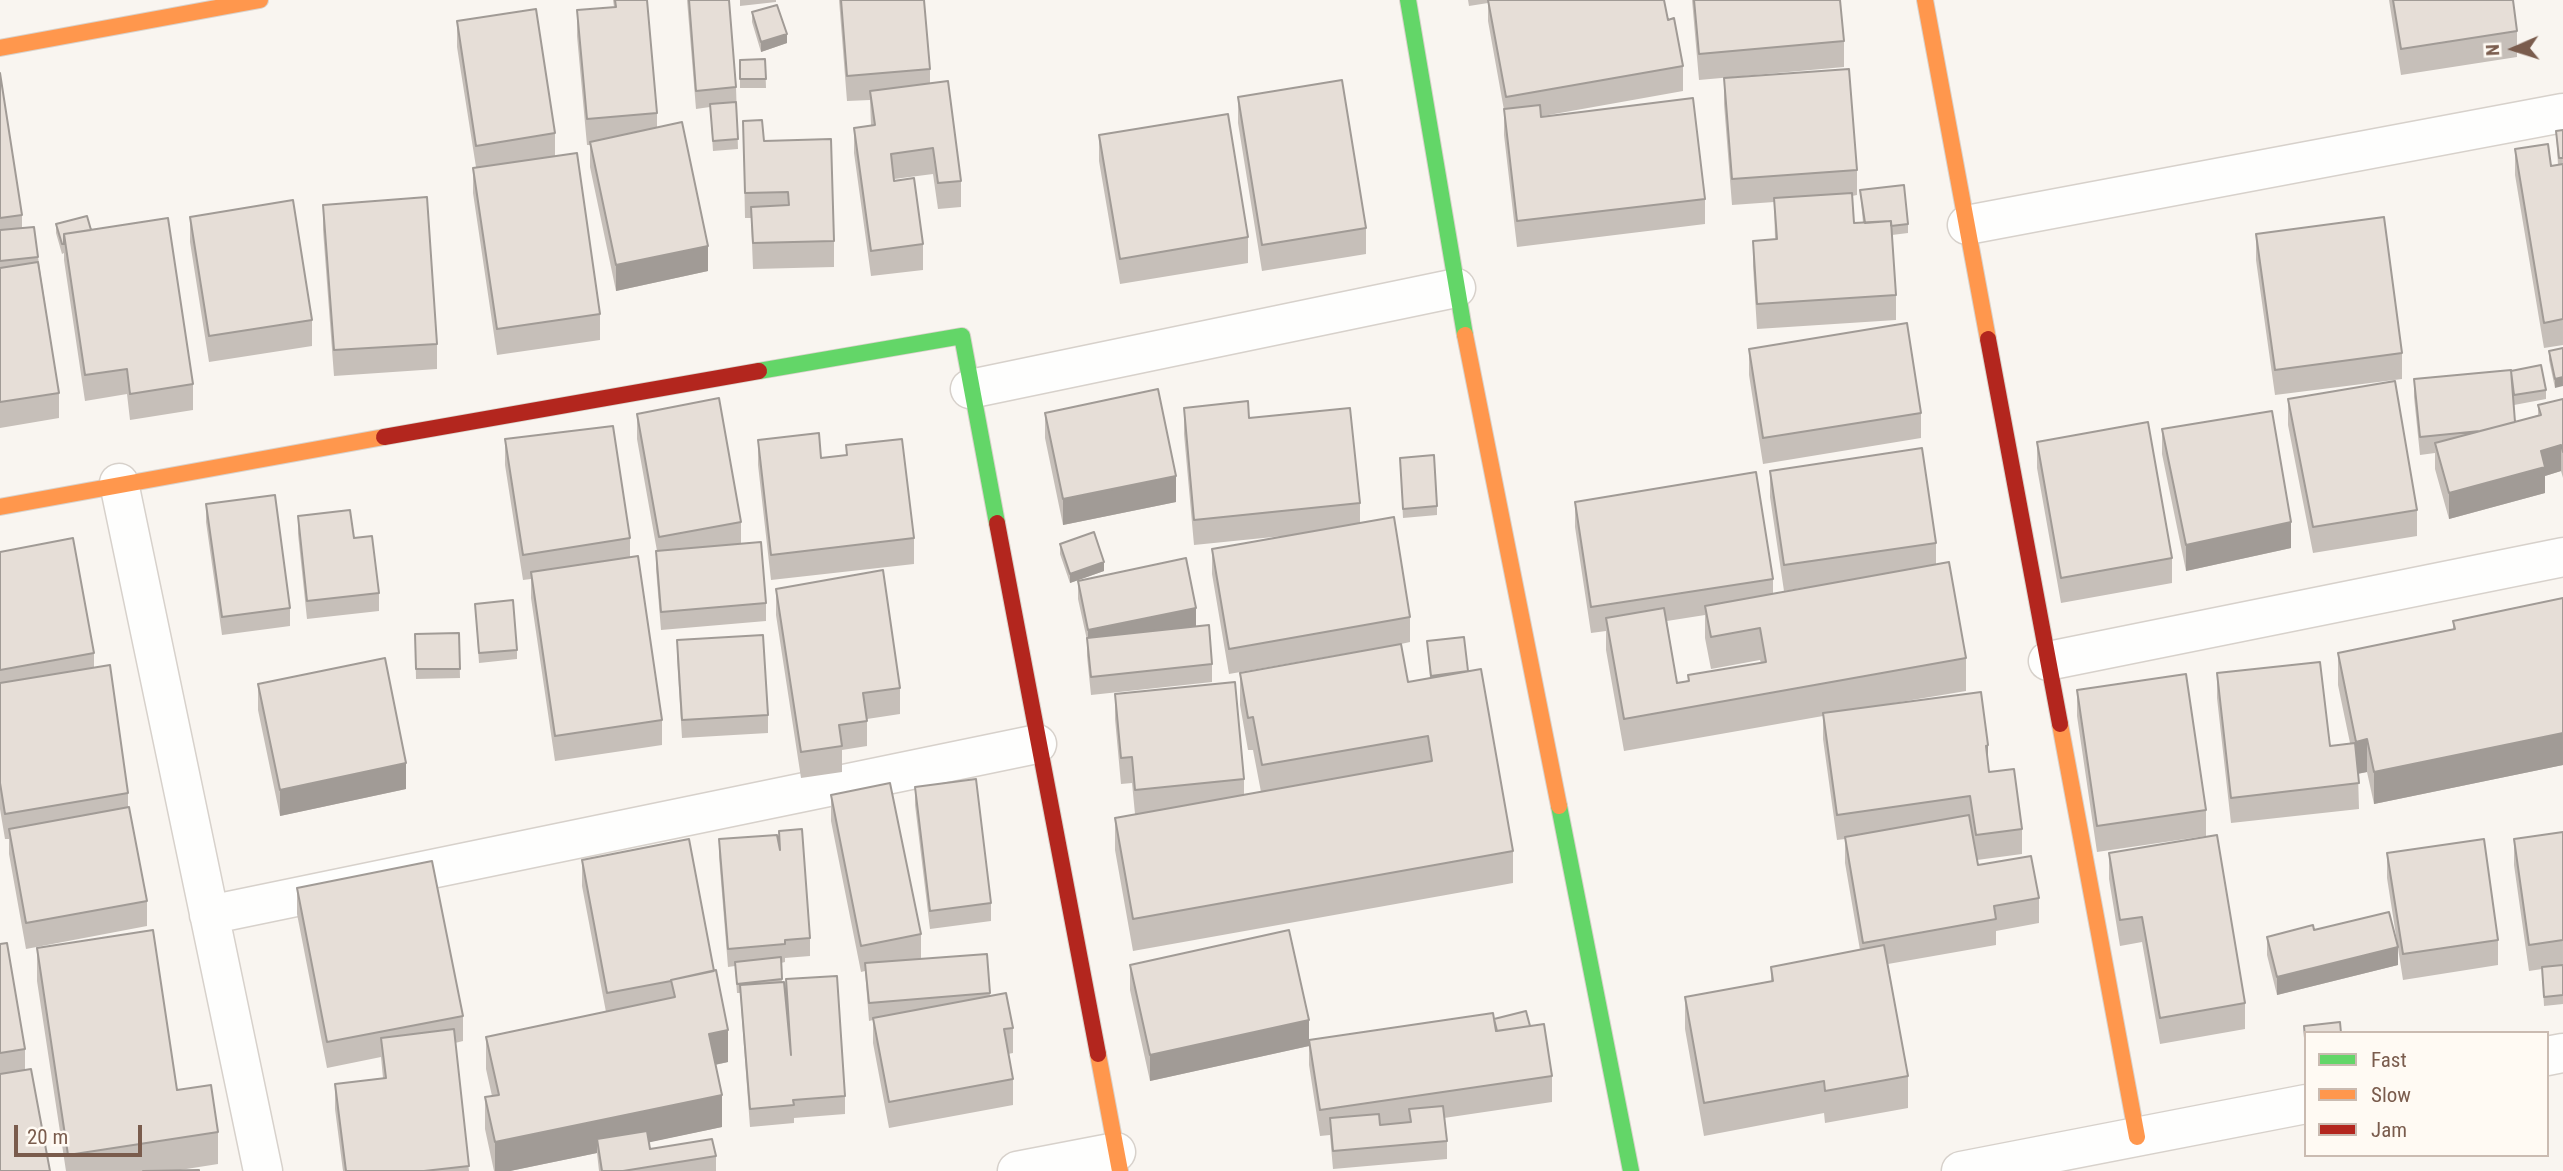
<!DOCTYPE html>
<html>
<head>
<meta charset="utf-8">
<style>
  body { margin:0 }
  #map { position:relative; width:2563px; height:1171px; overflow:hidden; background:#f9f5f0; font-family:"Roboto Condensed",sans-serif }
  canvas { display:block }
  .legend { position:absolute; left:2304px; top:1031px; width:245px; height:126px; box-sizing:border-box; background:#fffaf3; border:2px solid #cabbb1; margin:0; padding:9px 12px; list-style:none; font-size:21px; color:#7a5c4d }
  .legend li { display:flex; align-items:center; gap:14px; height:35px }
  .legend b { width:35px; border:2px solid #cabbb1 }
  .north { position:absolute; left:2479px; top:14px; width:70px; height:70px; -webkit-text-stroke:5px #fffaf3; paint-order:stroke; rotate:267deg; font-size:19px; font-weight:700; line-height:28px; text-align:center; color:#7a5c4d }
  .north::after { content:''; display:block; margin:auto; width:24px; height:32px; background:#7a5c4d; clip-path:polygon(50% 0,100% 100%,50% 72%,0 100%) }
  .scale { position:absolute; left:14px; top:1125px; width:128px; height:32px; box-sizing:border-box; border:4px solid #7a5c4d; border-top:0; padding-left:9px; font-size:21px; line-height:24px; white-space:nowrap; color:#7a5c4d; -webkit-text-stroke:5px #fffaf3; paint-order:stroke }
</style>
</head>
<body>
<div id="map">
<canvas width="2563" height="1171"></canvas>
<ul class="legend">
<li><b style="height:9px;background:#63d668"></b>Fast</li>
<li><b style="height:9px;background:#ff974d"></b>Slow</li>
<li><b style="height:9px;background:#b3261e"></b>Jam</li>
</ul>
<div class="north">N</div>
<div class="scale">20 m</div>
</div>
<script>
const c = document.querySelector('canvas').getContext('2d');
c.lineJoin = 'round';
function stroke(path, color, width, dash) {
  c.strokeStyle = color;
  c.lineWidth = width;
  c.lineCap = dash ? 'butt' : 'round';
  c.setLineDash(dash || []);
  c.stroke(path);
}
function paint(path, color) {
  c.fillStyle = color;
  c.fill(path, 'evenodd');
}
const street = new Path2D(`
  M1967 225 2563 113
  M970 389 1456 288
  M119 483 263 1171
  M2048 661 2563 557
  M209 915 1037 744
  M2547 1056 2563 1053
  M1017 1171 1116 1152
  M1961 1171 2306 1104`);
const fast = new Path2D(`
  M1408 0 1465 335
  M759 371 962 336 997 523
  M1559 806 1631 1171`);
const slow = new Path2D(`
  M1925 0 1988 339
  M0 48 260 0
  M1465 335 1559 806
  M0 507 384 437
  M2060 724 2137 1137
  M1098 1054 1120 1171`);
const jam = new Path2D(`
  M1988 339 2060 724
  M384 437 759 371
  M997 523 1098 1054`);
stroke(street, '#d7d1cb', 41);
stroke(fast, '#d9d2cb', 18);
stroke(slow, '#d9d2cb', 18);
stroke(jam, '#d9d2cb', 18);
stroke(street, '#fefefd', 38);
stroke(fast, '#63d668', 16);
stroke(slow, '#ff974d', 16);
stroke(jam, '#b3261e', 16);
paint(new Path2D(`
  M613 0H647L657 113V127L708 271 616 291 590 167V145H587L577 36V10L614 7Z
  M687 0H729L736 87 738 149 713 151 710 107 696 109Z
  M740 0H776V2L740 6Z
  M839 0H924L930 69V83L961 181V207L938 209 933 174 894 179 923 244V270L871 276 854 153V128L871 125 870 100 847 101Z
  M1468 0H1664L1668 20 1683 66V91L1543 116 1705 199V224L1517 247 1504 135V110L1488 21V3L1469 6Z
  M1692 0H1840L1844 41V67L1699 80Z
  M2389 0H2513L2517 31V57L2401 75Z
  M752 12 787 43 761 52 752 22Z
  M457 21 555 133V156L600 314V340L497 355 473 193V168L476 167 457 47Z
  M765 59 766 88H740V60Z
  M0 73 22 215V228L38 257 59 393V418L0 428Z
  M1724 78 1857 170V195L1852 196 1854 223H1863L1860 190 1908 224V233L1892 235 1896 295V320L1757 329 1753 266V241L1775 239 1774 202 1732 205 1724 104Z
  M1238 97 1366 228V254L1262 271 1238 123Z
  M743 121 764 141 834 241V267L753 269 751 218H745Z
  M2563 130V345L2544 348 2515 175V149L2551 166 2558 165 2556 131Z
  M1099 135 1248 237V263L1120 284 1099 161Z
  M323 205 437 344V369L334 376 323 230Z
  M190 217 312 320V346L209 362 190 242Z
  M56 224 91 230 193 384V410L130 420 127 394 85 401 64 260V253L62 254 56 233Z
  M2256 234 2402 353V379L2275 395 2256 260Z
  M2563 348 2555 388 2549 360V351Z
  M1749 349 1921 413V438L1763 464 1749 375Z
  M2414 379 2546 390V399L2514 405 2513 399 2515 422 2538 415V405L2563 399V478L2561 471 2545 476V493L2449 519 2435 469V453L2420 455 2414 397Z
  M2288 399 2417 510V536L2313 553 2288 425Z
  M1184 408 1249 418 1360 503V523L1410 617V642L1401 644 1408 682 1430 678 1427 641 1468 671 1513 851V883L1133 951 1115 850V818L1135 814 1132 783 1121 784 1115 719V694L1244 779V795L1261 792 1253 750H1248L1240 705V673L1377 648 1229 674 1212 574V549L1283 536 1194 545 1184 434Z
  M1045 413 1176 502 1063 525 1045 438Z
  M637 414 741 522V544L766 603V621L661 630 656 569V551H657L637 439Z
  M2162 429 2291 548 2186 571 2162 454Z
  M505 439 630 538V558L662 720V745L555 761 531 598V579L523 580 505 465Z
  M758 440 821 458 846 455V445L914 538V564L771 580 758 465Z
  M2037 442 2172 558V583L2061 603 2037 468Z
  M1400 458 1437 506V515L1403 518Z
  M1770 471 1936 543V565L1966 658V691L1888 704 1988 767 1989 772 2022 829V854L1977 860 1978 865 2039 898V923L1996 931V945L1888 964 1908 1076V1108L1825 1123 1824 1113 1704 1136 1685 1029V997L1771 981V967L1860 950 1845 863V839L1837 840 1823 739V716L1624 751 1606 650V631L1591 633 1575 527V502L1773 579V594L1807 587 1784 591 1770 497ZM1705 615V638L1711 669 1760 660 1761 663 1677 683 1667 621Z
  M206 504 290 608V626L222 635 206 522Z
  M298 516 379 593V611L307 619 298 534Z
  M1060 544 1104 571 1070 583 1060 554Z
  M0 552 94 653V667L128 793V807L147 901V926L26 949 9 854V839H5L0 809Z
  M1078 581 1196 626 1189 627 1212 664V682L1091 695 1087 656V640L1078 599Z
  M776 589 900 688V714L867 719V746L842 750V772L801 778 776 615Z
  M2563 598V765L2374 804 2367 772 2358 774 2359 809 2231 823 2217 698V673L2330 746 2350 743 2338 685V653L2453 629V621Z
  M475 604 517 650V659L479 663Z
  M459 633 460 678 416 679 415 634Z
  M677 640 768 715V733L682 738 677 658Z
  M258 684 406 789 280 816 258 710Z
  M2077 690 2206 810V836L2097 852 2077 716Z
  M915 787 991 903V921L930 929 915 805Z
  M831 795 921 934V959L987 954 990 996 1013 1028V1053L1008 1054 1013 1079V1105L889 1128 873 1043V1020L869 1021 865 971 861 972 831 821Z
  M779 831 810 938V956L785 958V962L781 963 782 982 786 997V979L845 1096V1114L794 1118V1123L750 1127 740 993H737L735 966 728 967 719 857V839L779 842Z
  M2563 832V1004L2544 1006 2542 969 2529 971 2514 865V839Z
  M689 839 728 1062 715 1065 722 1127 649 1142 650 1149 716 1156V1171H599L597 1153 510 1171H494L485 1129V1097L492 1096 486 1069V1037L606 1012 582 886V860Z
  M2109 853 2245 1003V1029L2160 1044 2142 942 2120 946 2109 879Z
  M2387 853 2498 940V965L2403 980 2387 878Z
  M297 888 463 1016V1041L455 1043 469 1171H343L335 1109V1084L383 1078 381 1057 327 1068 297 914Z
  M2314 930 2398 965 2277 995 2267 955V937Z
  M0 944 25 1049V1070L0 1171Z
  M37 948 218 1132V1164L180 1170 199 1171H66L37 981Z
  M1130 965 1309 1046 1150 1081 1130 990Z
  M1494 1019 1530 1026 1552 1076V1102L1444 1118 1447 1141V1159L1333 1169 1330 1135 1320 1136 1309 1065V1040Z`), '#c6bfb9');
paint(new Path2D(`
  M787 34V43L761 52V42Z
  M708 246V271L616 291V265Z
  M2563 377V386L2555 388V379Z
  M2561 445V471L2545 476V493L2449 519V493L2541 451Z
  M1176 476V502L1063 525V499Z
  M2291 522V548L2186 571V545Z
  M1104 562V571L1070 583V574Z
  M1196 608V626L1088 648V630Z
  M2563 733V765L2374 804V772Z
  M2367 739V772L2356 774V742Z
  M1988 745V771L1986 746Z
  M406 763V789L280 816V790Z
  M2398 947V965L2277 995V977Z
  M1309 1020V1046L1150 1081V1055Z
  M728 1030V1062L709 1066V1034Z
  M722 1095V1127L599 1153 597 1139V1153L510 1171H495V1142Z`), '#a19b96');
const building = new Path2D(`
  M615 0H647L657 113 587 119 577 10 616 7Z
  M689 0H729L736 87 696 91Z
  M841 0H924L930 69 847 76Z
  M1488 0H1664L1668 20 1674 18 1683 66 1506 97Z
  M1694 0H1840L1844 41 1699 54Z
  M2393 0H2513L2517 31 2401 49Z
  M777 5 787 34 761 42 752 12Z
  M536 9 555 133 476 146 457 21Z
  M765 59 766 79H740V60Z
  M1849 69 1857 170 1732 179 1724 78Z
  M0 73 22 215 0 218Z
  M1342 80 1366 228 1262 245 1238 97Z
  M948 81 961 181 938 183 933 148 891 154 894 181 914 178 923 244 871 251 854 128 875 125 870 91Z
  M1693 98 1705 199 1517 221 1504 109 1540 105 1541 117Z
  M736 102 738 139 713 141 710 104Z
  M1228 114 1248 237 1120 259 1099 135Z
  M762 120 764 141 831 139 834 241 753 243 751 207 789 205 788 192 745 193 743 121Z
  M682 122 708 246 616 265 590 142Z
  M2563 130V158H2559L2556 131Z
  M2548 144 2551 166 2563 164V319L2544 323 2515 149Z
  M577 153 600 314 497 329 473 168Z
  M1904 185 1908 224 1891 226V221L1865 223 1860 190Z
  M1852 193 1854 223 1891 221 1896 295 1757 304 1753 241 1777 239 1774 198Z
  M427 197 437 344 334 350 323 205Z
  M293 200 312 320 209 336 190 217Z
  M87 216 91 230 64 234V244H62L56 224Z
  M2384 217 2402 353 2275 370 2256 234Z
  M168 218 193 384 130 394 127 369 85 375 64 234Z
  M34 227 38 257 0 261V230Z
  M38 262 59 393 0 402V268Z
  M1907 323 1921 413 1763 438 1749 349Z
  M2563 348V377L2555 379 2549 351Z
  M2541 365 2546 390 2514 395 2511 371Z
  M2511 370 2515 422 2480 431 2420 437 2414 379Z
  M2395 381 2417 510 2313 527 2288 399Z
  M1158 389 1176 476 1063 499 1045 413Z
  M719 398 741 522 659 537 637 414Z
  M2563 399V452L2561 445 2541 451 2545 467 2449 493 2435 443 2541 415 2538 405Z
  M1248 401 1249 418 1350 408 1360 503 1194 520 1184 408Z
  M2272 411 2291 522 2186 545 2162 429Z
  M2148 422 2172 558 2061 578 2037 442Z
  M613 426 630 538 523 555 505 439Z
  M819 433 821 458 847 455 846 445 902 439 914 538 771 555 758 440Z
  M1922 448 1936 543 1784 565 1770 471Z
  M1434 455 1437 506 1403 509 1400 458Z
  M1756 472 1773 579 1591 607 1575 502Z
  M275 495 290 608 222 617 206 504Z
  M350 510 354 538 372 536 379 593 307 601 298 516Z
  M1394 517 1410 617 1229 649 1212 549Z
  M1094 532 1104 562 1070 574 1060 544Z
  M73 538 94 653 0 670V552Z
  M761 542 766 603 661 612 656 551Z
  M638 556 662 720 555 736 531 572Z
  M1186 558 1196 608 1088 630 1078 581Z
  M1949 562 1966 658 1624 719 1606 618 1664 608 1677 683 1689 681 1688 675 1766 662 1760 628 1711 637 1705 606Z
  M883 570 900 688 863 693 867 721 839 725 842 746 801 752 776 589Z
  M2563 598V733L2374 772 2367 739 2356 742 2338 653 2455 629 2453 621Z
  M513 600 517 650 479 653 475 604Z
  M1209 625 1212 664 1091 677 1087 638Z
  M459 633 460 669H416L415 634Z
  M763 635 768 715 682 720 677 640Z
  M1464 637 1468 671 1431 676 1427 641Z
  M1401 644 1408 682 1481 669 1513 851 1133 919 1115 818 1432 761 1428 736 1262 765 1253 717 1248 718 1240 673Z
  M385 658 406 763 280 790 258 684Z
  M2320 662 2330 746 2355 743 2359 783 2231 798 2217 673Z
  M110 665 128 793 5 814 0 783V683Z
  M2186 674 2206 810 2097 826 2077 690Z
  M1235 682 1244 779 1135 790 1132 757 1121 758 1115 694Z
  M1981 692 1988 745 1986 746 1989 772 2014 769 2022 829 1976 835 1970 796 1837 815 1823 713Z
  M976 779 991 903 930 911 915 787Z
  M890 783 921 934 861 946 831 795Z
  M129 807 147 901 26 923 9 829Z
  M1969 815 1978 865 2031 856 2039 898 1994 906 1996 919 1863 943 1845 837Z
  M802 829 810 938 785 940V944L728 949 719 839 777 835 780 850 779 831Z
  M2563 832V940L2529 945 2514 839Z
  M2217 835 2245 1003 2160 1018 2142 917 2120 920 2109 853Z
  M689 839 714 971 671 980V981L607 993 582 860Z
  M2484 839 2498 940 2403 954 2387 853Z
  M432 861 463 1016 327 1042 297 888Z
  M2389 912 2398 947 2277 977 2267 937 2313 925 2314 930Z
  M153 930 177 1090 211 1085 218 1132 68 1155 37 948Z
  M1289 930 1309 1020 1150 1055 1130 965Z
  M7 943 25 1049 0 1053V944Z
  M1884 945 1908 1076 1825 1091 1824 1081 1704 1103 1685 997 1773 981 1771 967Z
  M987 954 990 993 869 1003 865 963Z
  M781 957 782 979 737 984 735 962Z
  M2563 965V995L2544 997 2542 967Z
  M716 970 728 1030 709 1034 722 1095 495 1142 485 1097 499 1095 486 1037 675 997 671 980Z
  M837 976 845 1096 793 1100 794 1105 750 1109 740 985 784 982 791 1055 786 979Z
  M1006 993 1013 1028 1004 1029 1013 1079 889 1102 873 1018Z
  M1526 1011 1530 1026 1497 1031 1494 1019Z
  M1493 1013 1496 1031 1544 1024 1552 1076 1320 1110 1309 1040Z
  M2340 1022 2341 1033H2306L2305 1038 2304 1026Z
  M454 1029 469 1166 424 1171H346L335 1084 386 1078 381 1038Z
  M31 1069 50 1171H0V1074Z
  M1443 1106 1447 1141 1333 1151 1330 1118 1379 1114 1380 1125 1411 1122 1409 1109Z
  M647 1131 650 1149 712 1139 716 1156 623 1171H602L597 1139Z
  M199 1170V1171H143Z`);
paint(building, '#e6ded7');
stroke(building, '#a19b96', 2);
</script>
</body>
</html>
